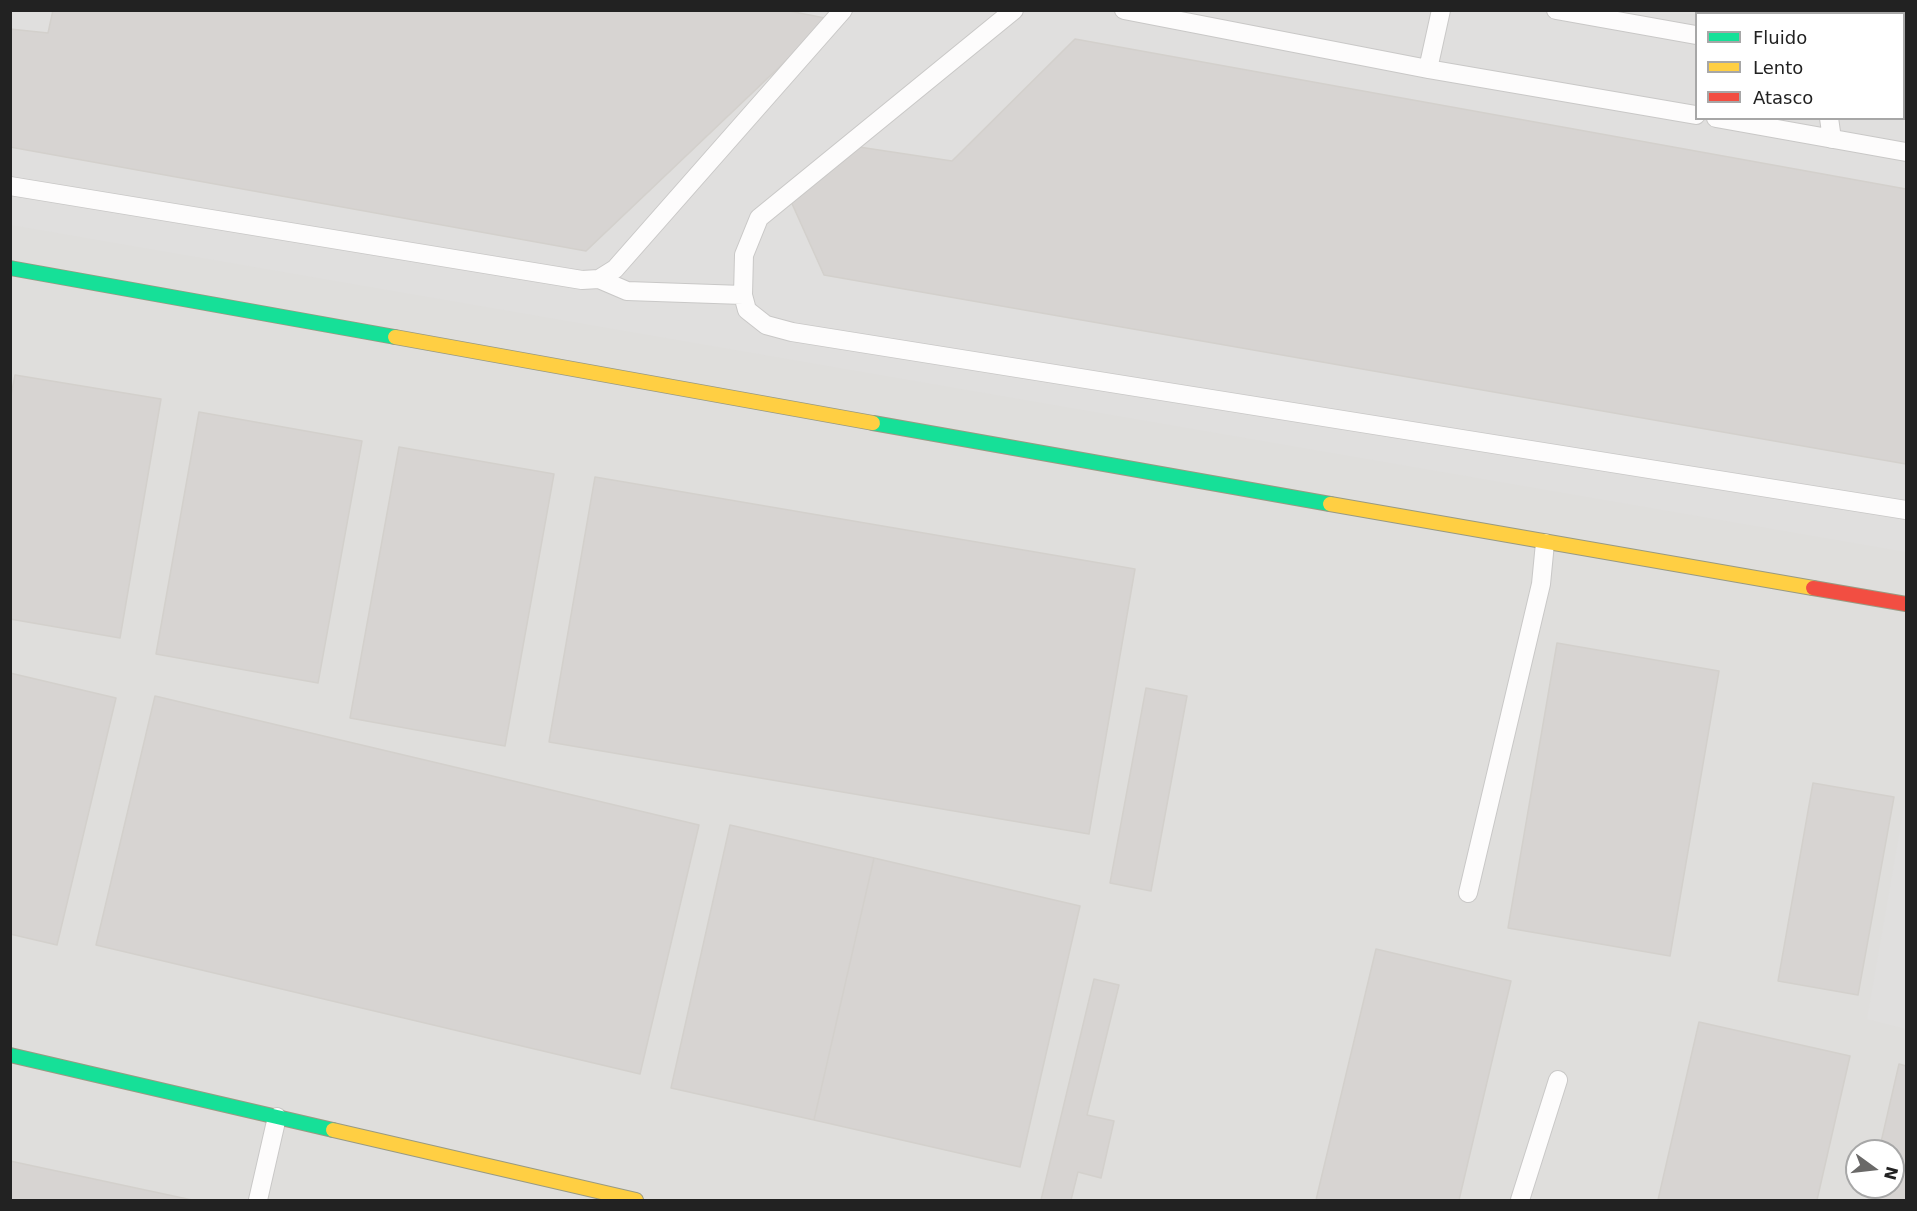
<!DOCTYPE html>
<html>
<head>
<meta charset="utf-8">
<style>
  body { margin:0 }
  #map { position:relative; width:1917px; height:1211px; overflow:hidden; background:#f0eeeb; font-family:"DejaVu Sans",sans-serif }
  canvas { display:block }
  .frame { position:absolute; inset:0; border:12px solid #222; pointer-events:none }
  .legend { position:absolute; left:1695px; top:12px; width:210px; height:108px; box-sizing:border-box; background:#fff; border:2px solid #a7a7a7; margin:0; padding:8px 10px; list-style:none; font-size:18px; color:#222 }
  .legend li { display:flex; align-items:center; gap:12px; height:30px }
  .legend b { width:30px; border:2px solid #a7a7a7 }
  .north { position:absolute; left:1845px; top:1139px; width:60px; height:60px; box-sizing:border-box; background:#fff; border:2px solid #a7a7a7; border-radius:50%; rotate:105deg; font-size:16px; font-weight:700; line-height:24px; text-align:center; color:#222 }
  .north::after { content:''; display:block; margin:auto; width:21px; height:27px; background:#6a6968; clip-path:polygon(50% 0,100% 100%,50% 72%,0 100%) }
</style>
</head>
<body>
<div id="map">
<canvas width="1917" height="1211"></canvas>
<div class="frame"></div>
<ul class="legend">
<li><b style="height:8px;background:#16e098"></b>Fluido</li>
<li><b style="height:8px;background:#ffcf43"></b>Lento</li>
<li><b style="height:8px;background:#f24e42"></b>Atasco</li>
</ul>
<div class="north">N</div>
</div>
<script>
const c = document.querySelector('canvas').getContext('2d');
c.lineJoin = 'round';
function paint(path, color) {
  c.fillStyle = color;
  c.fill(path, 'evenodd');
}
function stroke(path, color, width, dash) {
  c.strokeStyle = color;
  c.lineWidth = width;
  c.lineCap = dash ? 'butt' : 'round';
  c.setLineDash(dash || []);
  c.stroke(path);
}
paint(new Path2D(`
  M11 11H1906V1200H11ZM1696 14H1904V118H1696ZM1857 1151H1893V1187H1857Z`), '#dfdedc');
paint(new Path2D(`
  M10 11H1906V552L11 225ZM1696 14H1904V118H1696Z
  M1906 795V1029L1867 1019Z`), '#e0dfde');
const building = new Path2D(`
  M53 10H784L830 19 586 251 10 147V29L48 33Z
  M1075 39 1906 189V464L824 275 789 197 859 147 952 161Z
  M15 375 161 399 120 638 10 619V401Z
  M199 412 362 441 318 683 156 654Z
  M399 447 554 474 505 746 350 718Z
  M595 477 1135 569 1089 834 549 742Z
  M1557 643 1719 671 1670 956 1508 928Z
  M10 673 116 698 57 945 10 934Z
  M1146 688 1187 696 1151 891 1110 883Z
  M155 696 699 825 640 1074 96 945Z
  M1813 783 1894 797 1858 995 1778 981Z
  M730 825 874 858 814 1120 671 1088Z
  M874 858 1080 906 1020 1167 814 1120Z
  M1376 949 1511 981 1459 1200H1316Z
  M1094 979 1119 985 1087 1115 1114 1121 1101 1178 1078 1172 1071 1200H1041Z
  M1699 1022 1850 1056 1817 1200H1658Z
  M1899 1064 1906 1066V1200H1868L1871 1187H1893V1151H1879Z
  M10 1161 192 1200H10Z`);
paint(building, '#d7d4d2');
stroke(building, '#d3d0cc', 1.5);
const lane = new Path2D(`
  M1014 10 759 218 744 255 743 295 747 310 766 325 792 332 1906 510
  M1124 10 1428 69 1696 115
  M1556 10 1696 35
  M1814 10V14
  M1428 69 1441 10
  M1716 118 1906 152
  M1829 118 1832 139
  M10 186 582 280 599 279 615 269 843 10
  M599 279 627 291 743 295
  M1468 893 1541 584 1545 543
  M258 1200 277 1117
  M1520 1200 1558 1080`);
const fast = new Path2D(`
  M10 268 395 337
  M873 423 1330 504
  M10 1055 333 1130`);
const slow = new Path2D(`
  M395 337 873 423
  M1330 504 1813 588
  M333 1130 636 1200`);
const jam = new Path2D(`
  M1813 588 1906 604`);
stroke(lane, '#c9c8c7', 20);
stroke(fast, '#999a82', 16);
stroke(slow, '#999a82', 16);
stroke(jam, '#999a82', 16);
stroke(lane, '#fdfcfc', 18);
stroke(fast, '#16e098', 14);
stroke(slow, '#ffcf43', 14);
stroke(jam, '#f24e42', 14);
</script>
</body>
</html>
